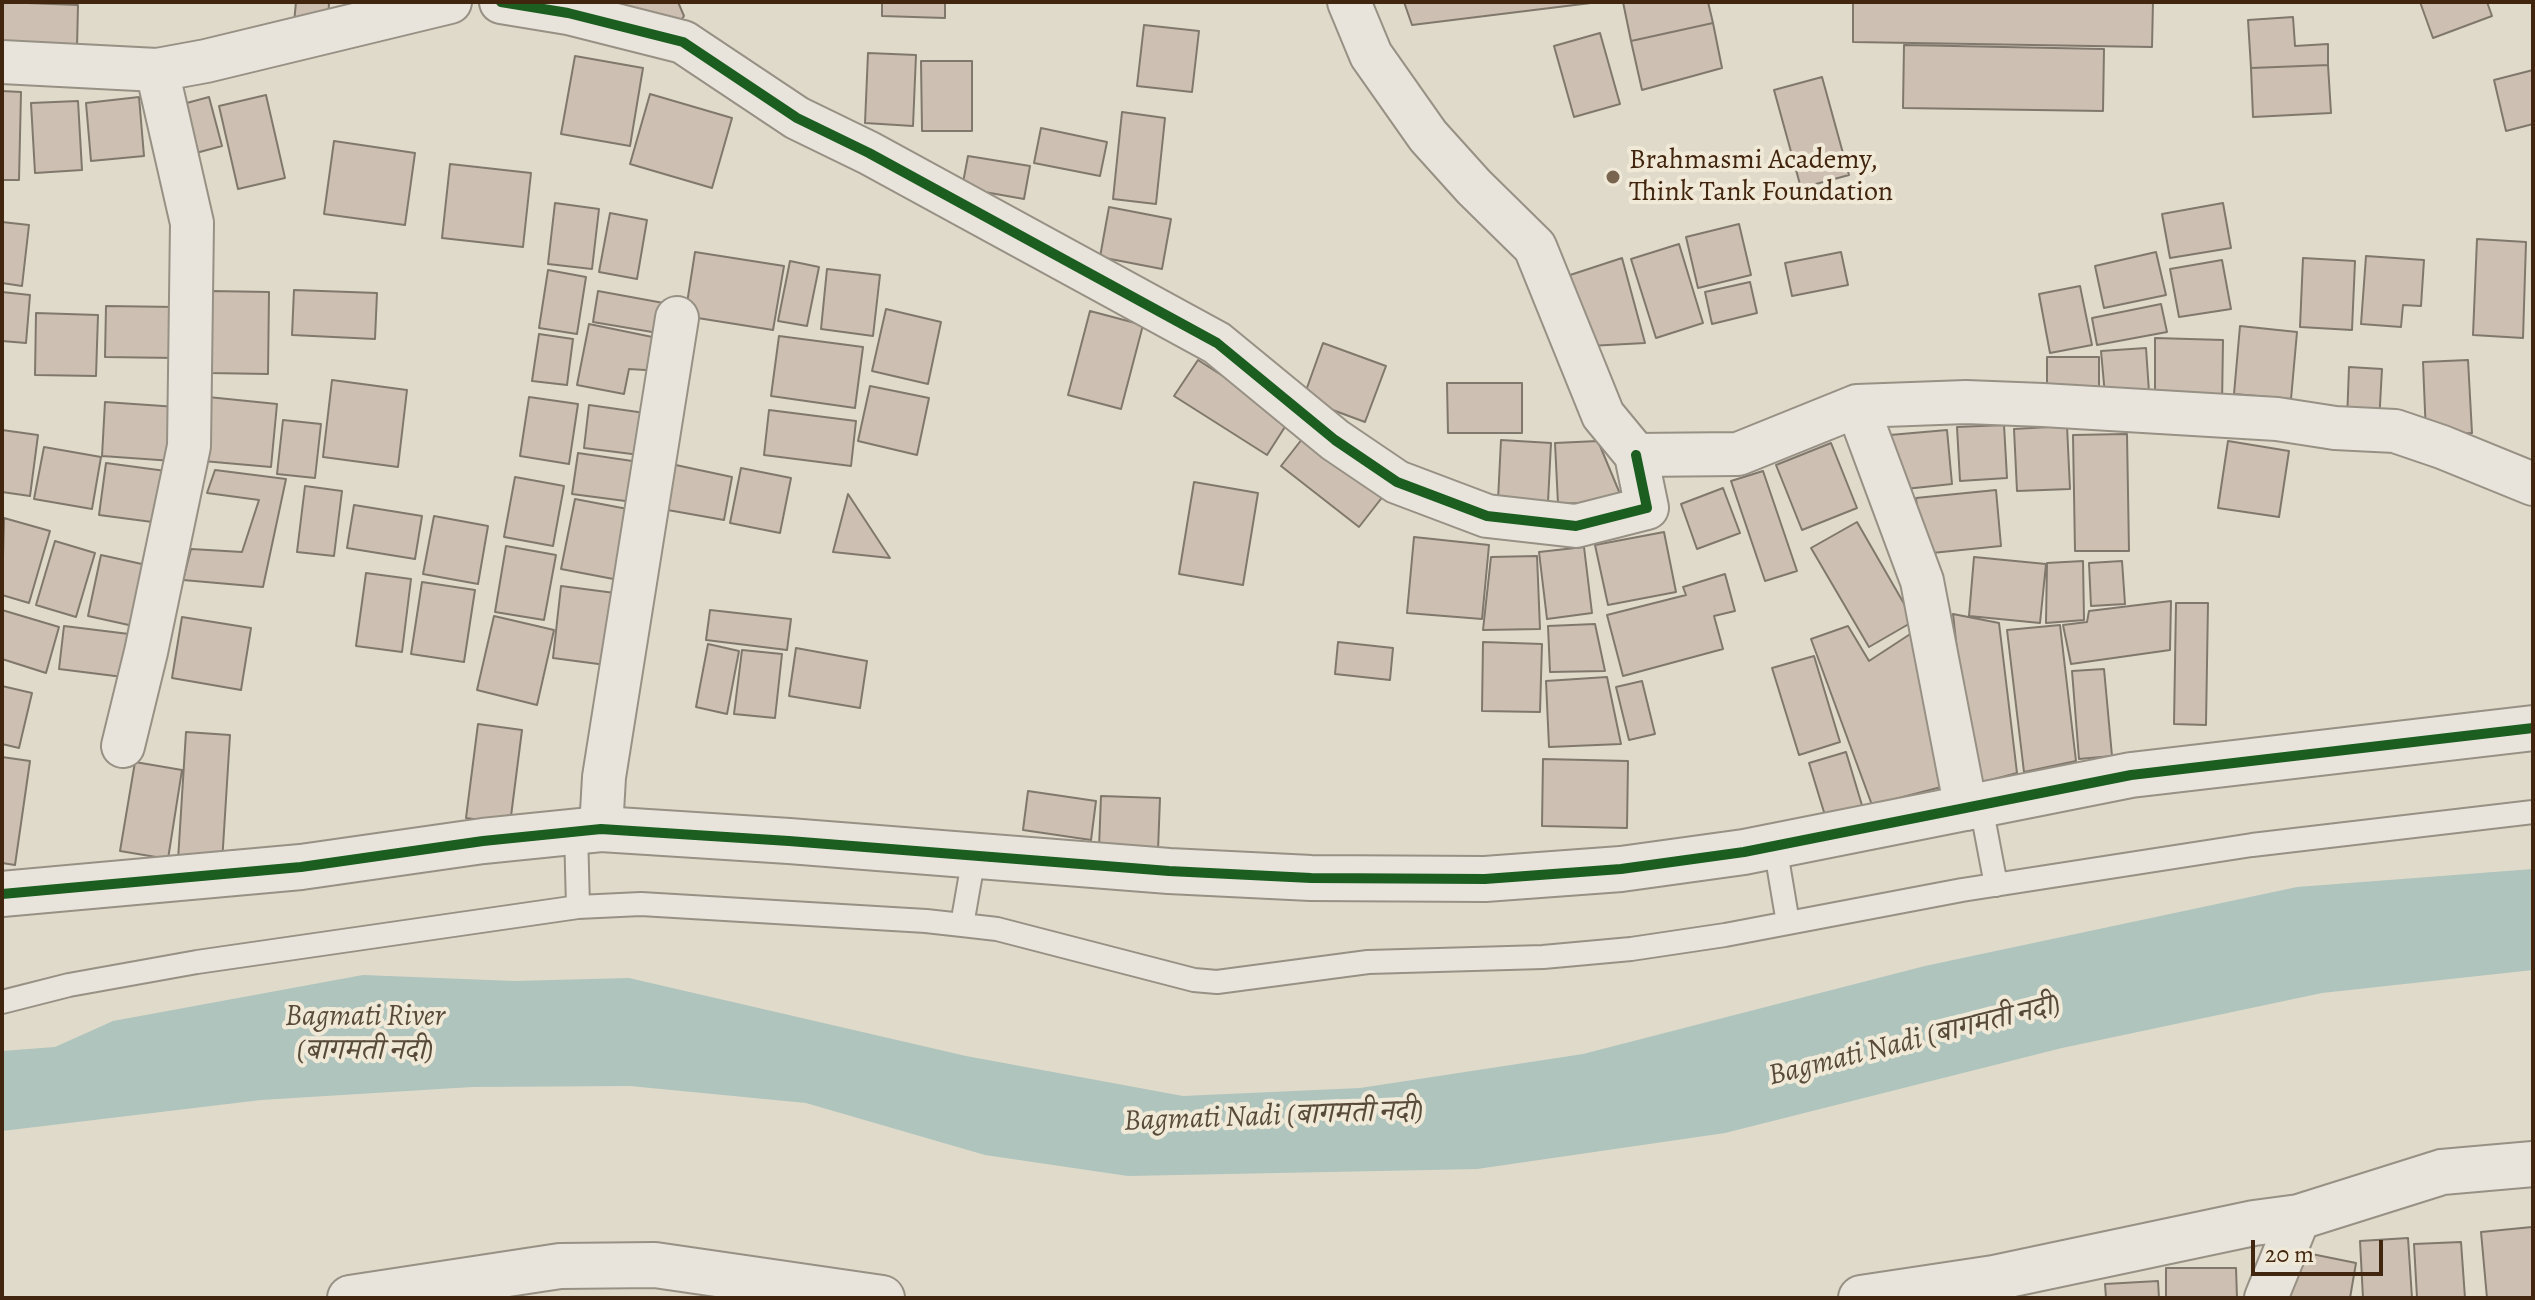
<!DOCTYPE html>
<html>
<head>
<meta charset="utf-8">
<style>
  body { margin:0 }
  #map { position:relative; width:2535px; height:1300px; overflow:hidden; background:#e0daca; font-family:Alegreya,serif }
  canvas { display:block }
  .frame { position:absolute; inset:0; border:4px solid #42250e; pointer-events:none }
  .scale { position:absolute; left:2251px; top:1240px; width:132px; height:36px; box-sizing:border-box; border:4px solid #42250e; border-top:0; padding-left:10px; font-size:24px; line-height:28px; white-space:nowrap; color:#42250e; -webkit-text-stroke:6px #f1e9d7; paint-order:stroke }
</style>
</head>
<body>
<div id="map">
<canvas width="2535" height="1300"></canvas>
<div class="frame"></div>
<div class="scale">20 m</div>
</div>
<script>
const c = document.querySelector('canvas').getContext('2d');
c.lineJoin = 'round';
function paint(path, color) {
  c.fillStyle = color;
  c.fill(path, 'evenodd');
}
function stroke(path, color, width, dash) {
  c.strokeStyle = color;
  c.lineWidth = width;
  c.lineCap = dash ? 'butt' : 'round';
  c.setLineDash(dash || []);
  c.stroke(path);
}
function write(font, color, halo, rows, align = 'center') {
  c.font = font + ' Alegreya,"Noto Serif Devanagari",serif';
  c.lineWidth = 8;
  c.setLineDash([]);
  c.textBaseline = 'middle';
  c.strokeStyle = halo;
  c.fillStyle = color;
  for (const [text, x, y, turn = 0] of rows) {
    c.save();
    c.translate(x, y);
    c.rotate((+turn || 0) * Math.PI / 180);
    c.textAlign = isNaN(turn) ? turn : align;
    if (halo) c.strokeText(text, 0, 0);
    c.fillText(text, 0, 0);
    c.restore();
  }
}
paint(new Path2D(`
  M2533 869V970L2322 993 2062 1048 1725 1133 1477 1169 1128 1176 985 1155 806 1103 630 1086 472 1087 261 1100 2 1131V1051L55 1047 113 1021 363 975 514 981 629 978 966 1056 1183 1096 1360 1088 1583 1054 1925 966 2297 887Z`), '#aec4bd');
const building = new Path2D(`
  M2 2 78 5 77 48 2 47Z
  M296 2H329L328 25 294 23Z
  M619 2H678L684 16 673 31Z
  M882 2H945V18L882 16Z
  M1404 2H1599L1412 25Z
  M1623 2H1708L1713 23 1631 41Z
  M1853 2H2153L2152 47 1853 42Z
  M2420 2H2487L2492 16 2433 38Z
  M2293 17 2295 46 2328 44V65L2251 68 2248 20Z
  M1713 23 1722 68 1642 90 1631 41Z
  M1144 25 1199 31 1192 92 1137 86Z
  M1600 33 1620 104 1574 117 1554 46Z
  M1904 45 2104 49 2103 111 1903 108Z
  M868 53 916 55 913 126 865 123Z
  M575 56 643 68 630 146 561 134Z
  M921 61H972V131H922Z
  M2328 65 2331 113 2253 117 2251 68Z
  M2533 70V124L2506 131 2494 80Z
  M1822 77 1849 175 1801 188 1774 90Z
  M2 91 21 92 19 180H2Z
  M650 94 732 118 712 188 630 164Z
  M266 95 285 178 238 189 219 106Z
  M139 97 144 156 91 161 86 103Z
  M209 97 222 146 196 153 183 104Z
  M78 101 82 170 35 173 31 103Z
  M1122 112 1165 118 1156 204 1113 199Z
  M1041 128 1107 142 1100 176 1034 163Z
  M334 141 415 153 405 225 324 214Z
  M968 156 1030 166 1024 199 962 188Z
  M450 164 531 173 523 247 442 238Z
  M555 203 599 209 592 269 548 264Z
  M2223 203 2231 248 2170 258 2162 214Z
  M1109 207 1171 219 1162 269 1100 257Z
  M610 213 647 220 637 279 599 272Z
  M2 222 29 225 22 286 2 283Z
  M1739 224 1751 275 1698 288 1686 237Z
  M2477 239 2526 242 2523 338 2473 335Z
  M1679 244 1703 323 1656 338 1631 259Z
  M695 252 784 266 773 330 685 316Z
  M1841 252 1848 285 1792 296 1785 263Z
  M2156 252 2166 295 2104 308 2095 266Z
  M2366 256 2424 260 2421 306 2403 305 2401 327 2361 324Z
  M1622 258 1645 343 1589 346 1567 276Z
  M2303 258 2355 261 2352 330 2300 327Z
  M2222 260 2231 309 2179 317 2170 269Z
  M790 261 819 267 807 326 778 321Z
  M827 269 880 275 873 336 821 329Z
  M548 270 586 277 577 334 539 328Z
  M1750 282 1757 313 1712 324 1705 292Z
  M2080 286 2092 345 2050 353 2039 294Z
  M294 290 377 293 375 339 292 335Z
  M211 291 269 292 268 374 209 373Z
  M598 291 669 304 664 334 593 322Z
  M2 292 30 295 26 343 2 341Z
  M2161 304 2167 332 2097 345 2092 318Z
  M106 306 177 307 176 358 105 357Z
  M886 309 941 322 928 384 872 371Z
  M1090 311 1143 325 1121 409 1068 395Z
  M36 313 98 315 96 376 35 375Z
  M589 324 667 340 662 371 629 369 624 394 577 385Z
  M2240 326 2297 332 2291 399 2234 394Z
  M539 334 573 339 567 385 532 381Z
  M779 336 863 347 855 408 771 396Z
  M2155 338 2223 340 2222 406H2155Z
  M1323 343 1386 366 1365 422 1303 399Z
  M2146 348 2149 392 2105 395 2101 351Z
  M2047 357H2099V393H2047Z
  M1198 360 1290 419 1267 455 1174 396Z
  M2468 360 2472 433 2426 435 2423 362Z
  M2349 367 2382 369 2379 423 2347 421Z
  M332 380 407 390 398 467 323 457Z
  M1447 383H1522V433H1448Z
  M870 386 929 398 917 455 858 441Z
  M208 397 277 404 271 467 203 461Z
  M529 397 578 404 569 464 520 456Z
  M105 402 177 407 173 461 102 456Z
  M589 405 645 413 640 455 584 448Z
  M769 410 856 421 851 466 764 455Z
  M283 420 321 424 315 478 277 474Z
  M2004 425 2007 478 1960 481 1957 427Z
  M2067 426 2070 489 2017 491 2014 429Z
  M2 430 38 435 30 496 2 492Z
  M1947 430 1952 484 1896 490 1890 435Z
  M1306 434 1384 495 1359 527 1281 466Z
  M2127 434 2129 551H2075L2073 435Z
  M1501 440 1551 443 1548 502 1498 500Z
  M1598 441 1623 501 1558 504 1555 443Z
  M2228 441 2289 451 2279 517 2218 508Z
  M1831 443 1857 508 1802 530 1776 465Z
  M44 447 101 457 92 509 34 499Z
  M578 453 639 462 633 502 572 494Z
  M106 463 166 471 160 523 99 515Z
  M671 464 732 477 724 520 662 509Z
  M741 468 791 478 780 533 730 523Z
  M215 470 286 479 263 587 183 580 191 549 242 552 259 500 207 493Z
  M1763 471 1797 571 1765 581 1731 481Z
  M515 477 564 486 553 546 504 537Z
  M1194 482 1258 493 1243 585 1179 574Z
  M305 486 342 491 334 556 297 552Z
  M1723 488 1740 533 1697 549 1681 504Z
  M1996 490 2001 546 1922 554 1916 498Z
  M848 494 890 558 833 552Z
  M575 499 638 511 624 581 561 569Z
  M354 505 422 516 415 559 347 548Z
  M434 516 488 526 478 584 423 574Z
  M4 518 50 531 29 603 2 595Z
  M1857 522 1914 621 1869 647 1811 548Z
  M1664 532 1676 592 1608 605 1595 545Z
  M1414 537 1489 545 1482 619 1407 613Z
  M55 541 95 553 76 617 36 605Z
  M506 546 556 555 544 620 495 612Z
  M1584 547 1592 613 1547 619 1539 552Z
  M101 555 151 566 138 627 88 616Z
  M1537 556 1540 629 1483 630 1491 557Z
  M1974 557 2046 564 2040 623 1969 616Z
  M2083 561 2084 620 2046 623 2047 563Z
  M2122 561 2125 604 2091 606 2089 563Z
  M366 573 411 579 402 652 356 646Z
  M1725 574 1735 611 1714 616 1723 649 1623 676 1607 615 1686 595 1683 587Z
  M422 582 475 590 464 662 411 654Z
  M561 586 615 593 606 665 553 658Z
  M2171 601 2170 650 2071 664 2063 625 2087 622 2089 611Z
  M2176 603H2208L2206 725 2174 724Z
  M2 610 59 627 46 673 2 659Z
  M710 610 791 619 787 650 706 640Z
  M1953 614 1999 623 2017 773 1972 785Z
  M494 616 554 630 537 705 477 690Z
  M182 617 251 628 241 690 172 678Z
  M1595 624 1605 671 1550 672 1548 626Z
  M2060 625 2076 761 2024 772 2007 630Z
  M64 626 129 634 123 677 59 669Z
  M1848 626 1869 661 1921 627 1949 785 1872 805 1811 639Z
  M1338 642 1393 648 1390 680 1335 674Z
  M1483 642 1542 644 1540 712 1482 711Z
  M708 644 739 651 727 714 696 707Z
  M796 648 867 661 860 708 789 696Z
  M742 650 782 654 775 718 734 714Z
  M1814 656 1840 742 1799 755 1772 668Z
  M2104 669 2112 756 2079 759 2072 671Z
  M1607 677 1621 744 1549 747 1546 681Z
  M1642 681 1655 734 1629 740 1616 687Z
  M2 686 32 693 19 748 2 744Z
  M478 724 522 730 510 824 466 818Z
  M186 732 230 735 222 863 178 860Z
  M1846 752 1864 812 1827 822 1809 763Z
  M2 757 30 761 15 865 2 863Z
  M1543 759 1628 761 1627 828 1542 826Z
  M135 762 182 770 168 859 120 851Z
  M1028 791 1096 801 1091 840 1023 830Z
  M1101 796 1160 798 1158 851 1099 848Z
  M2532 1227 2533 1298H2487L2481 1232Z
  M2408 1238 2412 1298H2363L2360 1241Z
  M2461 1242 2465 1298H2417L2414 1244Z
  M2292 1250 2356 1263 2350 1298H2283Z
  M2166 1268H2236L2237 1298H2166Z
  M2158 1281 2159 1298H2106L2105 1284Z`);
paint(building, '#cdc0b2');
stroke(building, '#80786c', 2);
const service = new Path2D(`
  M1981 806 1996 885
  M576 831 578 907
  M1775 846 1788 923
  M962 925 974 856
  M2 1002 69 985 197 962 578 907 641 904 926 921 962 925 997 929 1194 980 1217 982 1368 962 1543 957 1631 949 1725 935 1962 890 2252 845 2533 812`);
const minor = new Path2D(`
  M501 2 568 13 683 42 797 118 869 153 1217 343 1335 440 1397 482 1487 516 1576 526 1647 508 1636 455
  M1349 2 1371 55 1428 136 1474 187 1535 247 1603 415 1636 455 1738 454 1857 406 1922 581 1966 809
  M2 62 157 70 206 61 450 2
  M1857 406 1966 402 2043 405 2277 419 2335 428 2395 431 2442 447 2533 484
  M123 746 146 652 189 446 192 223 157 70
  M601 829 604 777 677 318
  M2266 1298 2299 1217`);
const tertiary = new Path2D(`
  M2 894 301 867 483 841 601 829 789 841 1169 871 1311 878 1485 879 1621 869 1744 852 2131 775 2533 728
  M350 1298 560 1266 655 1265 882 1298
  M1861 1298 1994 1278 2254 1223 2299 1217 2442 1172 2533 1164`);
stroke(service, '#979084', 26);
stroke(minor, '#979084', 46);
stroke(tertiary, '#979084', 48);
stroke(service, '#e8e4dc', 22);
stroke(minor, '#e8e4dc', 42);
stroke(tertiary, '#e8e4dc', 44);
stroke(new Path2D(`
  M501 2 568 13 683 42 797 118 869 153 1217 343 1335 440 1397 482 1487 516 1576 526 1647 508 1636 455
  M2 894 301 867 483 841 601 829 789 841 1169 871 1311 878 1485 879 1621 869 1744 852 2131 775 2533 728`), '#1b5e20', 10);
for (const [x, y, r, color] of [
  [1613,177,8,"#796450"]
]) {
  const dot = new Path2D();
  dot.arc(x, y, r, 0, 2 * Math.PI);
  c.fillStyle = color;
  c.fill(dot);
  stroke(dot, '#f1e9d7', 3);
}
write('28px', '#42250e', '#f1e9d7', [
  ["Brahmasmi Academy,",1629,161],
  ["Think Tank Foundation",1629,193]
], 'left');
write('italic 30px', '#584a38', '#f1e9d7', [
  ["Bagmati River",365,1018],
  ["(बागमती नदी)",365,1052],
  ["Bagmati Nadi (बागमती नदी)",1915,1041,-14],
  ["Bagmati Nadi (बागमती नदी)",1274,1117,-2]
]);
</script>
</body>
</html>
